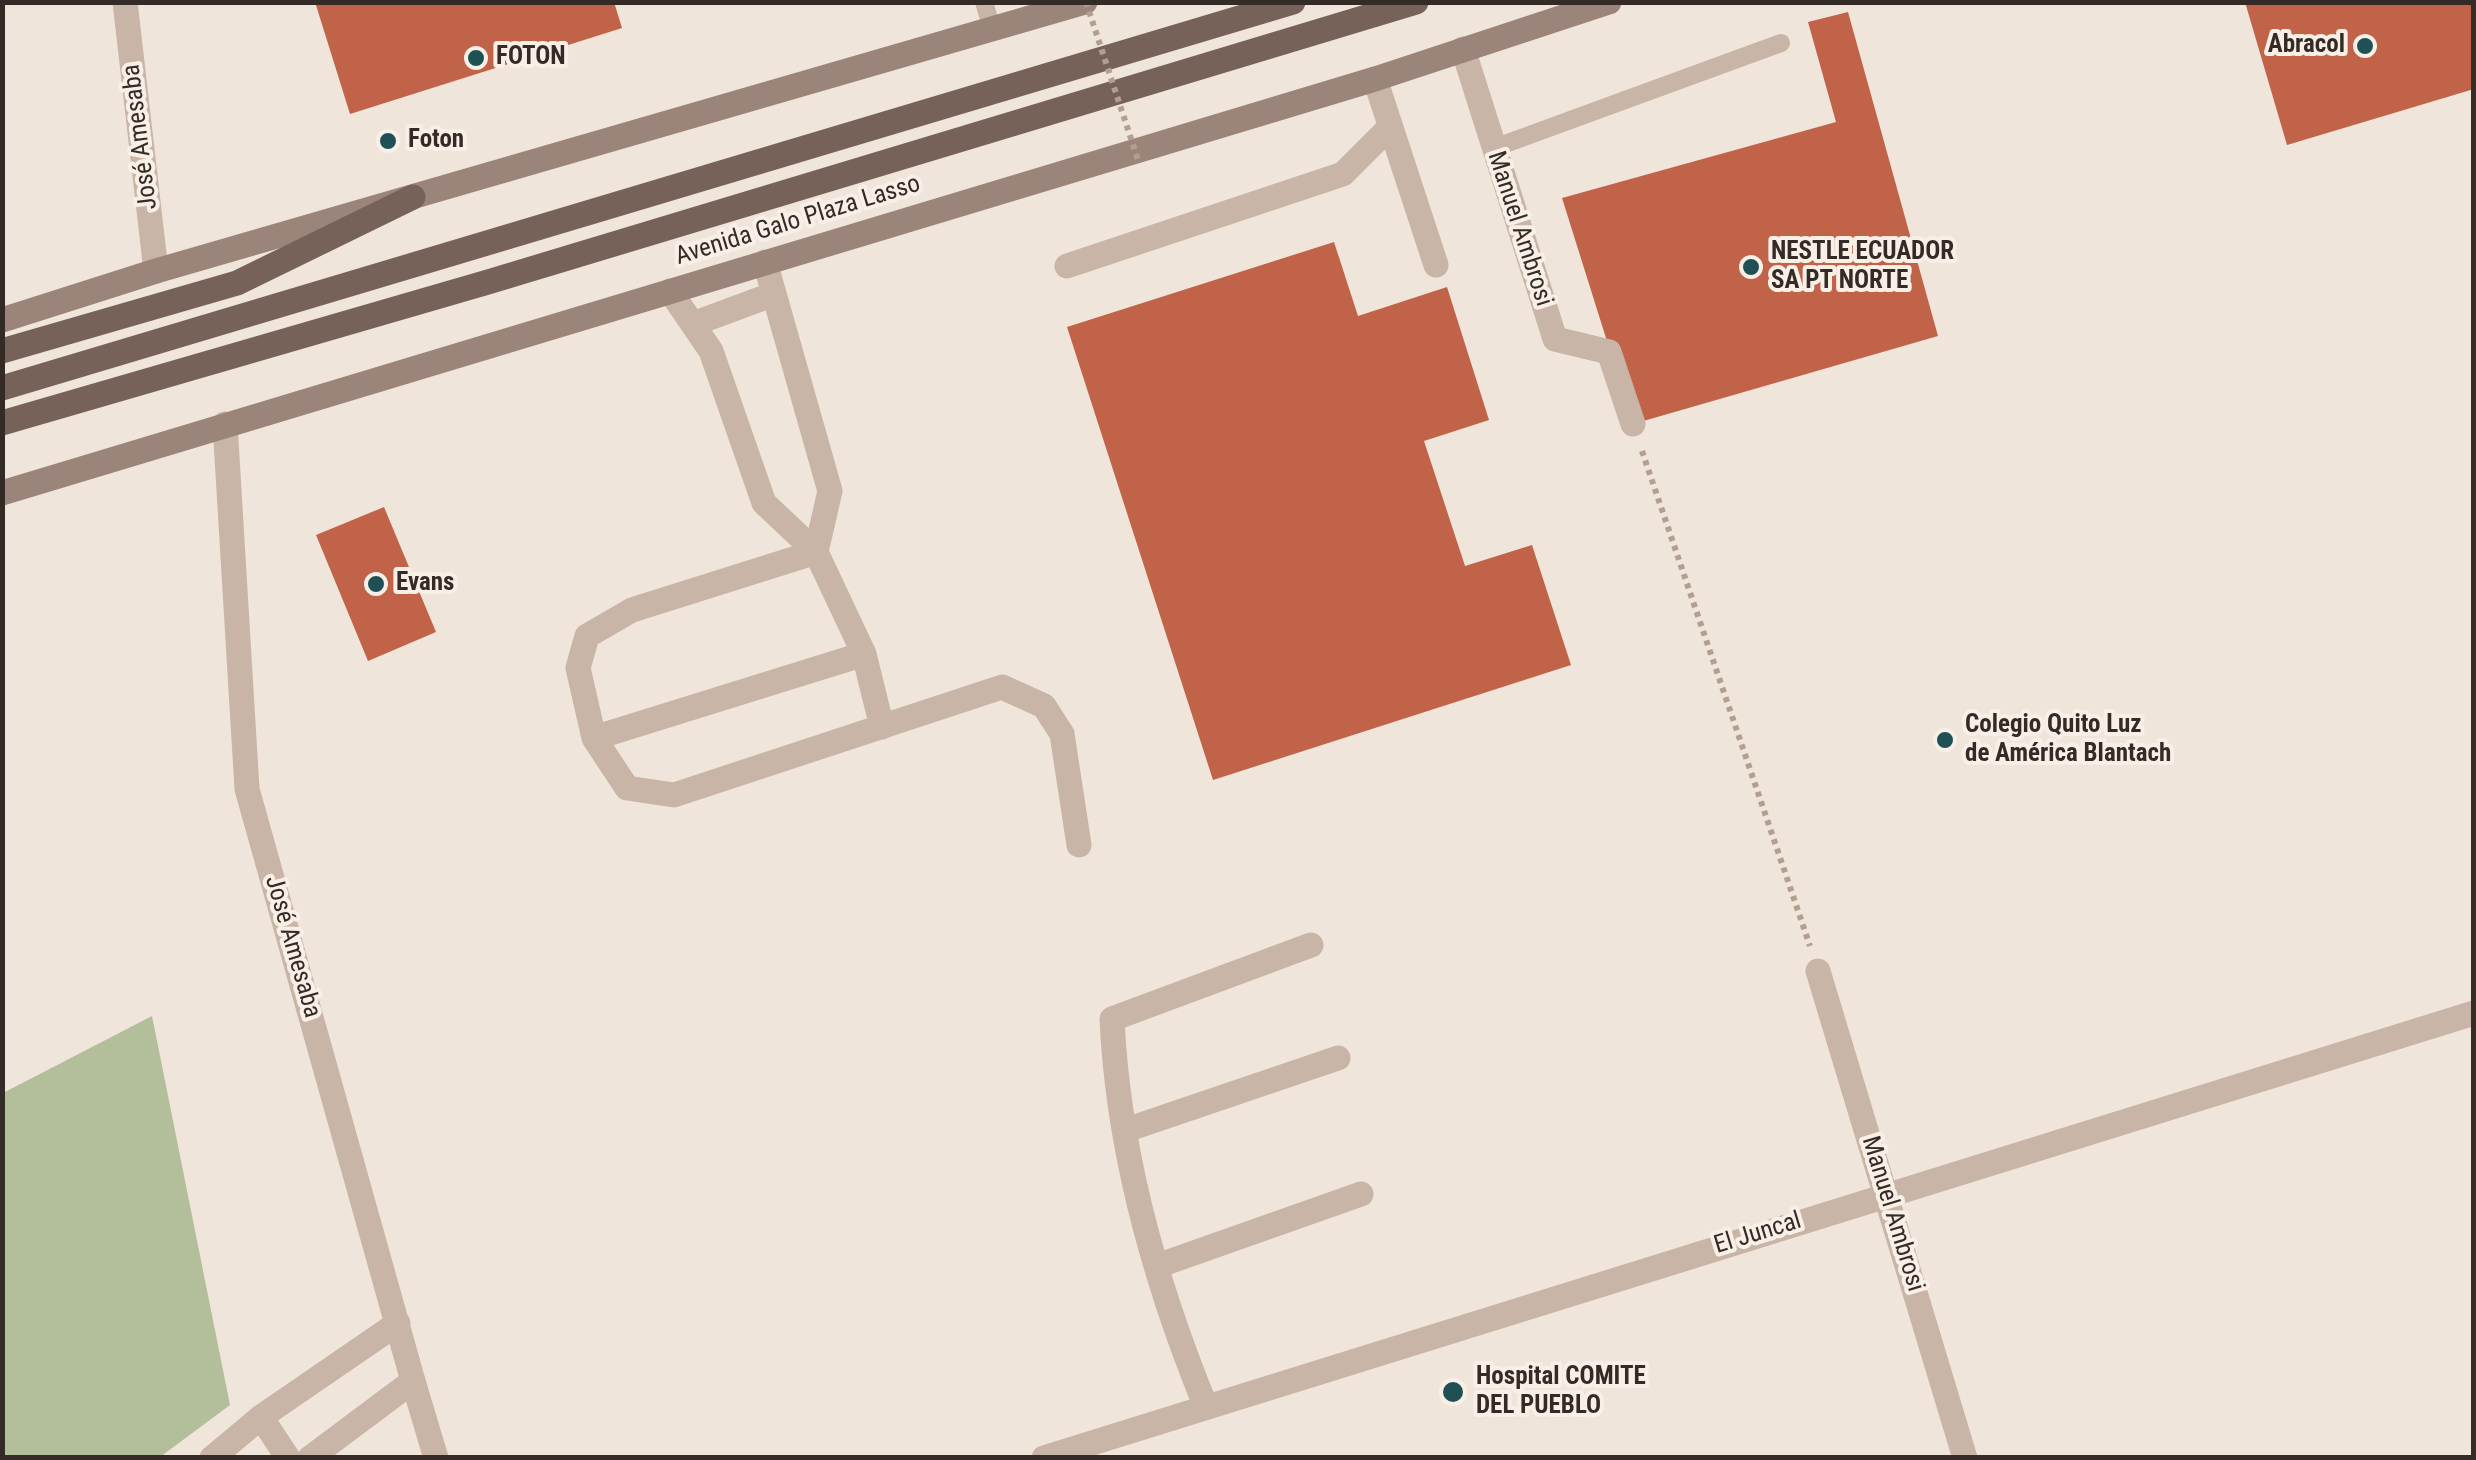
<!DOCTYPE html>
<html>
<head>
<meta charset="utf-8">
<style>
  body { margin:0 }
  #map { position:relative; width:2476px; height:1460px; overflow:hidden; background:#f0e5da; font-family:"Roboto Condensed",sans-serif }
  canvas { display:block }
  .frame { position:absolute; inset:0; border:5px solid #342b27; pointer-events:none }
</style>
</head>
<body>
<div id="map">
<canvas width="2476" height="1460"></canvas>
<div class="frame"></div>
</div>
<script>
const c = document.querySelector('canvas').getContext('2d');
c.lineJoin = 'round';
function paint(path, color) {
  c.fillStyle = color;
  c.fill(path, 'evenodd');
}
function stroke(path, color, width, dash) {
  c.strokeStyle = color;
  c.lineWidth = width;
  c.lineCap = dash ? 'butt' : 'round';
  c.setLineDash(dash || []);
  c.stroke(path);
}
function write(font, color, halo, rows, align = 'center') {
  c.font = font + ' "Roboto Condensed",sans-serif';
  c.lineWidth = 8;
  c.setLineDash([]);
  c.textBaseline = 'middle';
  c.strokeStyle = halo;
  c.fillStyle = color;
  for (const [text, x, y, turn = 0] of rows) {
    c.save();
    c.translate(x, y);
    c.rotate((+turn || 0) * Math.PI / 180);
    c.textAlign = isNaN(turn) ? turn : align;
    if (halo) c.strokeText(text, 0, 0);
    c.fillText(text, 0, 0);
    c.restore();
  }
}
paint(new Path2D(`
  M152 1016 230 1405 160 1457H3V1093Z`), '#b3be9b');
paint(new Path2D(`
  M315 2H614L622 28 350 114Z
  M2245 2H2474V89L2287 145Z
  M1848 12 1938 336 1633 424 1562 198 1836 122 1808 22Z
  M1334 242 1358 316 1447 287 1489 420 1424 441 1465 566 1532 545 1571 665 1213 780 1067 327Z
  M384 507 436 632 368 661 316 535Z`), '#c06349');
stroke(new Path2D(`
  M1642 451 1810 946`), '#b39f91', 6, [5, 5]);
stroke(new Path2D(`
  M984 2 992 29
  M1494 148 1781 43`), '#c8b5a7', 18);
stroke(new Path2D(`
  M125 2 156 271
  M1463 49 1555 339 1609 352 1633 424
  M1375 79 1436 265
  M765 262 830 491 816 552
  M1067 266 1343 174 1390 127
  M670 291 711 351 764 503 816 552 864 654 882 727
  M693 324 774 294
  M816 552 632 610 587 636 578 668 594 738 627 788 674 795 1002 687 1044 706 1062 734 1079 845
  M594 738 864 654
  M1818 971 1965 1458
  M1126 1130 1338 1058
  M1157 1266 1361 1194
  M413 1381 436 1458
  M1206 1407C1156 1285 1118 1151 1112 1019L1311 945
  M1044 1458 2474 1013`), '#c8b5a7', 25);
stroke(new Path2D(`
  M225 424 247 789 413 1381 310 1458
  M261 1417 288 1458
  M212 1458 261 1417 398 1323`), '#c8b5a7', 25);
stroke(new Path2D(`
  M2 320 156 271 1085 2
  M2 493 1375 79 1609 2`), '#9b8479', 25);
stroke(new Path2D(`
  M2 351 237 283 413 197
  M2 388 1293 2
  M2 423 488 282 1416 2`), '#766259', 25);
stroke(new Path2D(`
  M1086 2 1138 160`), '#b39f91', 6, [5, 5]);
for (const [x, y, r, color] of [
  [2365,46,10,"#1f5154"],
  [476,58,10,"#1f5154"],
  [388,141,10,"#1f5154"],
  [1751,267,10,"#1f5154"],
  [376,584,10,"#1f5154"],
  [1945,740,10,"#1f5154"],
  [1453,1392,12,"#1f5154"]
]) {
  const dot = new Path2D();
  dot.arc(x, y, r, 0, 2 * Math.PI);
  c.fillStyle = color;
  c.fill(dot);
  stroke(dot, '#f8f0e6', 4);
}
write('bold 25px', '#342b27', '#f8f0e6', [
  ["Abracol",2345,46,"right"],
  ["FOTON",496,58],
  ["Foton",408,141],
  ["NESTLE ECUADOR",1771,253],
  ["SA PT NORTE",1771,282],
  ["Evans",396,584],
  ["Colegio Quito Luz",1965,726],
  ["de América Blantach",1965,755],
  ["Hospital COMITE",1476,1378],
  ["DEL PUEBLO",1476,1407]
], 'left');
write('25px', '#342b27', '#f8f0e6', [
  ["José Amesaba",141,137,-97],
  ["Avenida Galo Plaza Lasso",798,221,-17],
  ["Manuel Ambrosi",1519,229,72],
  ["José Amesaba",292,947,74],
  ["Manuel Ambrosi",1892,1214,73],
  ["El Juncal",1758,1234,-17]
]);
</script>
</body>
</html>
